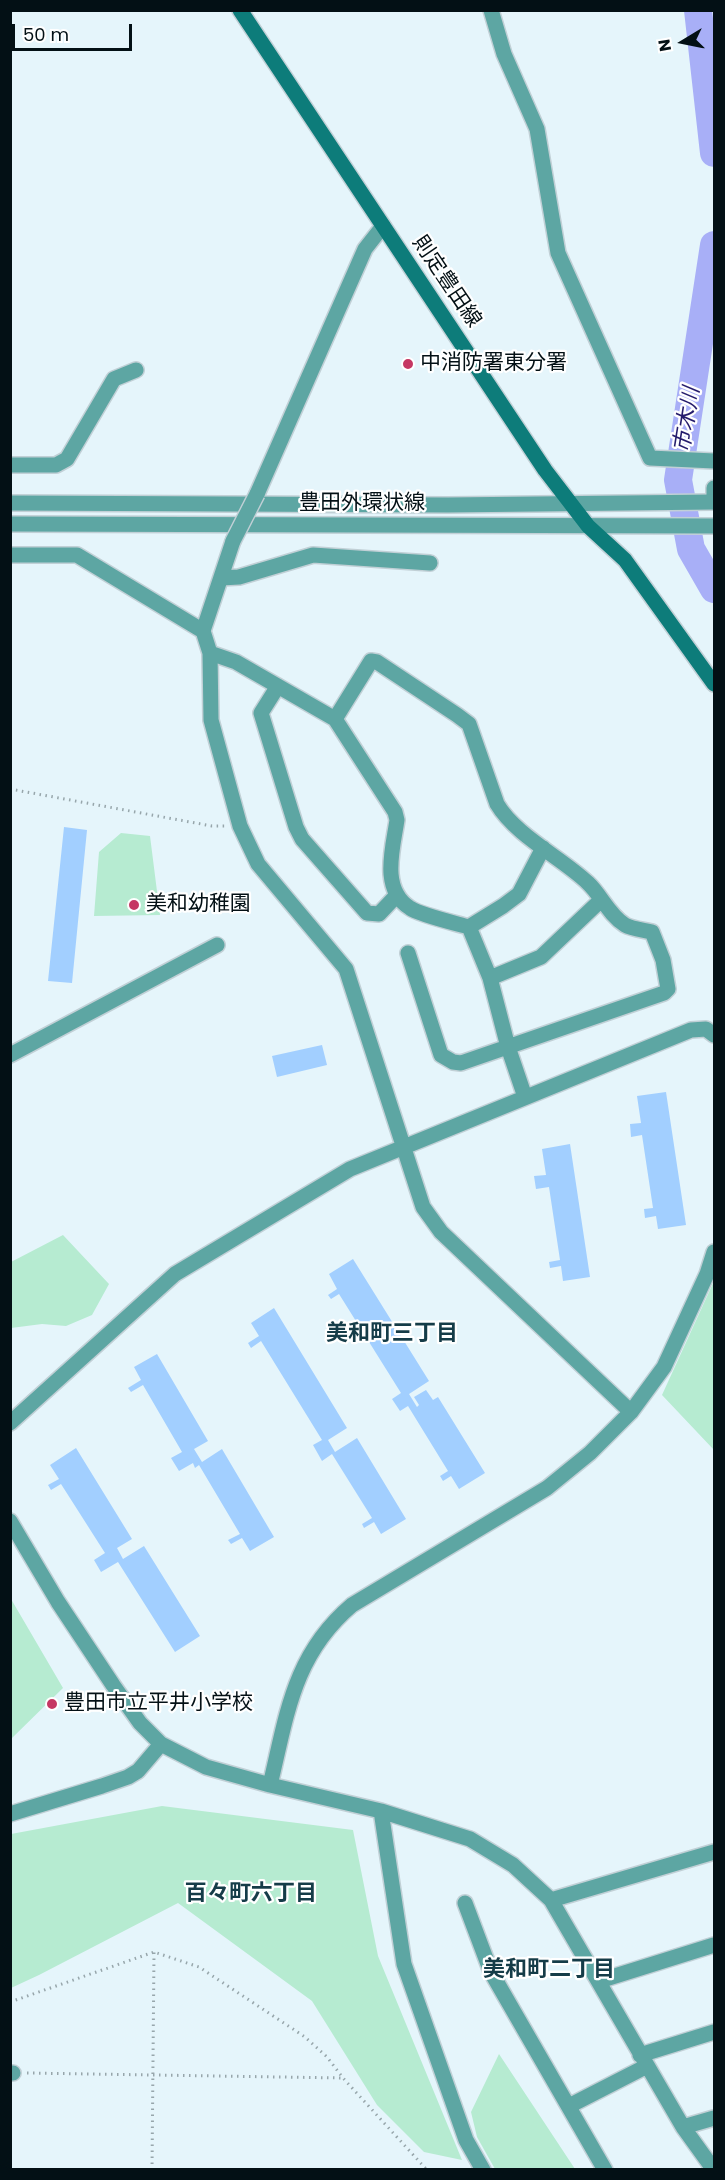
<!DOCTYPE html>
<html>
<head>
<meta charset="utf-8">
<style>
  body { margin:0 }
  #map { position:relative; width:725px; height:2180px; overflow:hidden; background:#e5f5fb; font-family:Poppins,sans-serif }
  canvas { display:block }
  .frame { position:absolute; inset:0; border:12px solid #031015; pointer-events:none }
  .north { position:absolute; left:653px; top:12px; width:60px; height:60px; -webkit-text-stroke:4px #fff; paint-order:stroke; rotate:260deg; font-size:16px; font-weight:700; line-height:24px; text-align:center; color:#031015 }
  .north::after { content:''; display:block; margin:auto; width:21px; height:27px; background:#031015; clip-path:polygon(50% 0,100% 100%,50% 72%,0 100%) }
  .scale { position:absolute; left:12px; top:24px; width:120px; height:27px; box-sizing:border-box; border:3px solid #031015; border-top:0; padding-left:8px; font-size:18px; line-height:21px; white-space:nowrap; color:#031015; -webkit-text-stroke:4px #fff; paint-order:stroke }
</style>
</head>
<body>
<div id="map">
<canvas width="725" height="2180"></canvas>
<div class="frame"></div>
<div class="north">N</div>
<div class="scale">50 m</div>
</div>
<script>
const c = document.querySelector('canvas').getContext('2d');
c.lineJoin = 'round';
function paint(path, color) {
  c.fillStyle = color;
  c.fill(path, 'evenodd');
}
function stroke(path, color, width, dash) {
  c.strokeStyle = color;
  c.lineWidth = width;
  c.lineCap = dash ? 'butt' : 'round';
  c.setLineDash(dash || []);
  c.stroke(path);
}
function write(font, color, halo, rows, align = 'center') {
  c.font = font + ' Poppins,"Noto Sans JP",sans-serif';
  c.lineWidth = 4.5;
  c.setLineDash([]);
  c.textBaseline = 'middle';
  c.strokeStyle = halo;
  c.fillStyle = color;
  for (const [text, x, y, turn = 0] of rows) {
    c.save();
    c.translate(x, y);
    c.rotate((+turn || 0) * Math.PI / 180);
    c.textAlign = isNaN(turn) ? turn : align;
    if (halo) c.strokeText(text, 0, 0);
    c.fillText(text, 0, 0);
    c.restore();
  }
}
paint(new Path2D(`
  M121 833 150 836 160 915 94 916 99 852Z
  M63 1235 109 1284 92 1315 66 1326 42 1324 11 1328V1262Z
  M714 1281V1450L662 1395Z
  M11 1599 63 1688 11 1739H10Z
  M162 1806 353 1830 378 1956 462 2160 424 2152 377 2105 312 2001 178 1903 39 1975 11 1988V1834Z
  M499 2054 575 2169H495L477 2137 471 2112Z`), '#b6ebd1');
stroke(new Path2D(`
  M698 10 714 153
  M714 245 678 480 691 549 714 589`), '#a8aff7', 28);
paint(new Path2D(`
  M64 827 87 830 72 983 48 981Z
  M322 1045 327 1065 277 1077 272 1056Z
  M666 1092 686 1225 658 1229 656 1216 645 1218 644 1209 653 1208 642 1135 631 1137 630 1124 641 1123 637 1096Z
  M570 1144 590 1277 563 1281 561 1266 550 1268 549 1262 560 1260 549 1187 536 1189 534 1176 546 1175 542 1149Z
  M353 1259 429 1381 409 1394 417 1407 419 1405 414 1397 426 1390 433 1400 438 1397 485 1473 459 1489 451 1476 443 1481 440 1476 448 1471 408 1406 400 1411 392 1399 401 1393 339 1294 331 1299 328 1295 337 1289 329 1274Z
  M274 1308 347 1428 328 1440 335 1452 357 1438 406 1519 381 1534 374 1522 364 1528 362 1524 372 1518 332 1454 322 1461 313 1445 322 1440 261 1341 251 1348 248 1343 259 1336 251 1323Z
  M157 1354 208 1441 194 1449 202 1462 222 1449 274 1537 250 1551 242 1538 231 1544 228 1540 240 1534 199 1465 195 1468 193 1463 179 1471 171 1458 182 1452 143 1385 131 1392 128 1388 141 1380 134 1367Z
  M76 1448 132 1539 117 1548 123 1559 144 1546 200 1636 175 1652 118 1562 101 1572 94 1560 105 1553 61 1484 51 1490 48 1485 59 1479 50 1465Z`), '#a2cfff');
const minor = new Path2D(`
  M491 10 504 54 537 129 558 253 650 458 714 461
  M10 465H56L67 459 114 379 136 370
  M257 494 365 249 383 226
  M714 502V488
  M233 541 203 631 210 653 211 720 240 826 258 864 346 969 423 1207 441 1232 631 1412
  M10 555H77L203 631
  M221 578 239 577 313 555 430 563
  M210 653 236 662 335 719 395 812 397 820C393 848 380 889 410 908 420 915 455 923 469 927L490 978 508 1047 525 1097
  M278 686 261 713 296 827 302 839 367 913 379 914 397 895
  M335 719 371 661 377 662 457 715 469 724 497 804C516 836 562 858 588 883 601 895 609 915 625 925 632 929 644 930 652 932L663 960 668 989 664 993 461 1063 453 1062 441 1055 408 953
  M469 927 503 906 519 894 543 848
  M490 978 541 957 601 900
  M10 1055 217 945
  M10 1423 175 1274 350 1169 691 1030 706 1029 714 1035
  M10 1521 58 1602 113 1685 140 1723 161 1744 206 1767 270 1785 381 1811 470 1839 513 1865 551 1900 683 2127 714 2170
  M270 1785C287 1715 293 1655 352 1605L547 1488 590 1453 631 1412 664 1367 707 1274 714 1252
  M381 1811 404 1964 466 2140 483 2170
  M10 1814 102 1786 128 1777 138 1771 161 1744
  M551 1900 714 1852
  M465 1903 491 1972 605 2170
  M599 1981 714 1945
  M640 2055 714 2032
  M10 2073H13
  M569 2106 647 2066
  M683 2127 714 2118`);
const tertiary = new Path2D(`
  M10 503 448 505 714 502
  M10 524 714 526`);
const secondary = new Path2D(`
  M240 10 545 470 588 526 625 560 714 684`);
stroke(minor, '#c1d0d6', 18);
stroke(tertiary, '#c1d0d6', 18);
stroke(secondary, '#c1d0d6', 18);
stroke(new Path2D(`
  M10 789 212 826H226
  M10 2002 154 1952 199 1967 305 2037 327 2057 343 2078 427 2170
  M27 2073 343 2078
  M152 2170 154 1952`), '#97a6ab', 3, [1.5, 4.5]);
stroke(minor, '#5da6a3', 15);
stroke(tertiary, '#5da6a3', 15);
stroke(secondary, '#0d7c7a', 15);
const minorBridge = new Path2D(`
  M233 541 257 494`);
stroke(minorBridge, '#c1d0d6', 18, []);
stroke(minorBridge, '#5da6a3', 15);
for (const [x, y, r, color] of [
  [408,364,6,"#c53763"],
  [134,905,6,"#c53763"],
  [52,1704,6,"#c53763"]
]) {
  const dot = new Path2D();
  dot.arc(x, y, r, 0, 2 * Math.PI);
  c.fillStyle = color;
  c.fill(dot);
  stroke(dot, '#fff', 2);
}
write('21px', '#031015', '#fff', [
  ["則定豊田線",446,282,56],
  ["豊田外環状線",362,504]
]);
write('21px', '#031015', '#fff', [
  ["中消防署東分署",420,364],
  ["美和幼稚園",146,905],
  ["豊田市立平井小学校",64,1704]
], 'left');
write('italic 22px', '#251c6c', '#fff', [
  ["市木川",688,420,-81]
]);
write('bold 22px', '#153c48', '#fff', [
  ["美和町三丁目",392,1334],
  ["百々町六丁目",251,1894],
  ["美和町二丁目",549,1970]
]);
</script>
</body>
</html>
